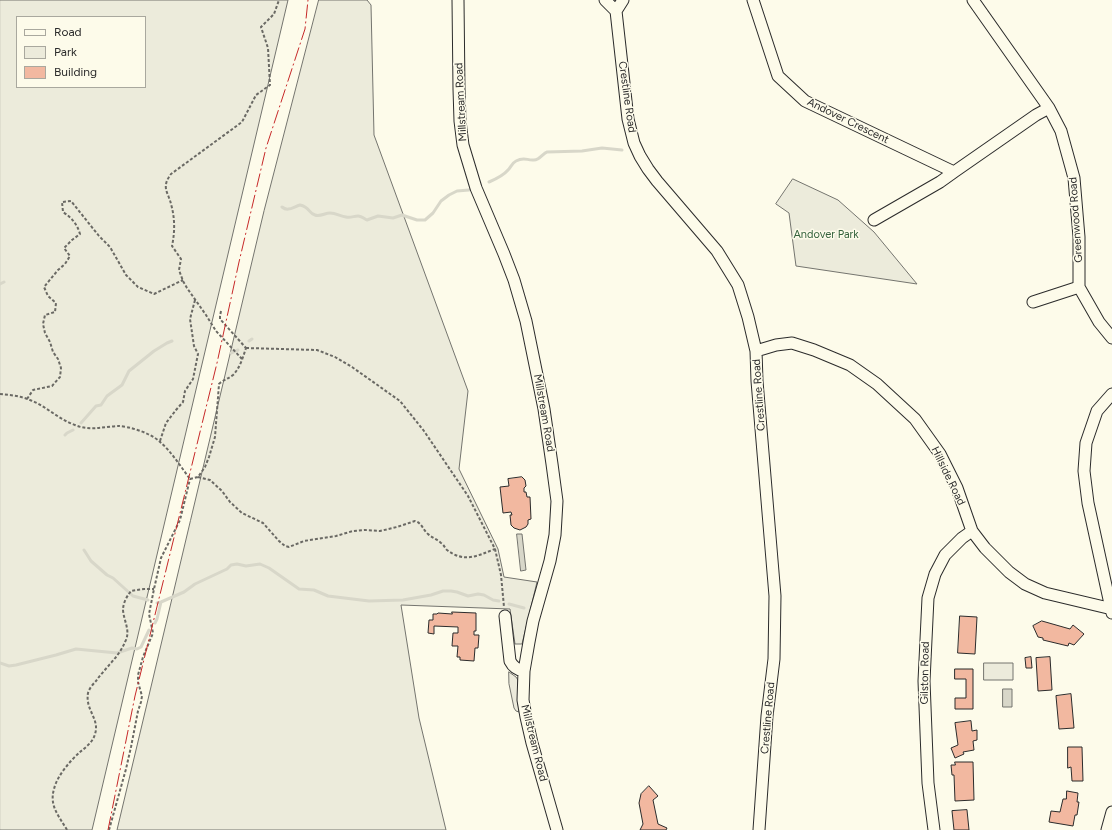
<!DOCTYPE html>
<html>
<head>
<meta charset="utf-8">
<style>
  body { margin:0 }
  #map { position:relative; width:1112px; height:830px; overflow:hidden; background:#fdfbea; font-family:Figtree,sans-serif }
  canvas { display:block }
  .legend { position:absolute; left:16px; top:16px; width:130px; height:72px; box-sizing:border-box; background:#fdfbea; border:1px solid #a9a89e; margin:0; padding:5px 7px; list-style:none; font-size:12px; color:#2b2b2b }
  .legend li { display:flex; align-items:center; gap:8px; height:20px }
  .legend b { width:20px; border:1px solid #a9a89e }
</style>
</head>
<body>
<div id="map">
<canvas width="1112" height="830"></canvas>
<ul class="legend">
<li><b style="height:5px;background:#fdfbea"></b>Road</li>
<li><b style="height:11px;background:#ecebdb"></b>Park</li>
<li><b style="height:11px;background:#f2b8a0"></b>Building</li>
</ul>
</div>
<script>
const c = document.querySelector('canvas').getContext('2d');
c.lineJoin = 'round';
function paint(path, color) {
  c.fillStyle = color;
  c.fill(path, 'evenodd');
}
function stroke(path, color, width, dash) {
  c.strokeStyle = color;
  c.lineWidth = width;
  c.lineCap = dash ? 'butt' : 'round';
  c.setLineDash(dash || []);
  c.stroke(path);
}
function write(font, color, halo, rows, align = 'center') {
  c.font = font + ' Figtree,sans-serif';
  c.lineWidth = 3;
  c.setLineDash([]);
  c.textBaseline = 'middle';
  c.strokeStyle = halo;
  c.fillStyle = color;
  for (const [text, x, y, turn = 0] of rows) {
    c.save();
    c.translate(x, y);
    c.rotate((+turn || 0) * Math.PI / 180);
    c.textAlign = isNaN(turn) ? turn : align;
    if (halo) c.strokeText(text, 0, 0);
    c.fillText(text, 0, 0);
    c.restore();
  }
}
const green = new Path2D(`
  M0 0H288L92 830H0ZM17 17H145V87H17Z
  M319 0H367L371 5 374 135 468 391 459 469 498 549 504 577 537 582 522 644H515L510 609 401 605 419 718 446 830H117L264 211Z
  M793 179 838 200 874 232 917 284 796 266 789 213 776 204Z
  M984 663H1013V680H984Z`);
paint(green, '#ecebdb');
stroke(green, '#74746e', 1);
const parking = new Path2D(`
  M509 672 516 677 518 680V702L519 712 516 711 514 708 509 684Z`);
paint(parking, '#eceadb');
stroke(parking, '#74746e', 1);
const water = new Path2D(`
  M517 534H522L526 570 521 571Z
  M1003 689H1012V707H1003Z`);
paint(water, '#d8d7c9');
stroke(water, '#74746e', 1);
stroke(new Path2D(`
  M489 182C496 179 503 176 508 170 511 167 512 163 516 161 525 156 527 161 534 160 540 160 543 153 547 152L582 151 602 148 622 150
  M282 207C288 212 293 207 300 205 310 207 308 213 315 215 320 217 325 213 330 213 336 213 340 216 346 217 351 218 354 216 358 216 361 216 365 219 367 220L378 216 393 218 402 215 417 220H425L433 213 441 201 449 195 457 191 469 190
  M0 284 4 282
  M249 341 252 339
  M231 353 238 350
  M81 423 96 406 101 405 107 396 122 385 129 371 154 351 167 343 172 341
  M65 435 67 433 73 430
  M84 550 91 561 107 575 113 578 133 596 148 600
  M157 603 161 602 184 592 195 584 227 569 231 565 237 564 246 566 260 564 269 568 299 589 314 590 328 596 369 601 403 600 431 595 443 591H451L457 592 468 596 478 594 484 595 493 600 499 601
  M509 604 524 608
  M155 623 157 619 161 602
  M0 663 9 666 16 665 56 655 76 649 117 653 132 648 137 649 141 647 149 630`), '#d8d7c9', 3);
const building = new Path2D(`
  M522 477 525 480 526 486 524 488V492H526L527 497H530L531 519 528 520V524L526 527 520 530 514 528 511 525 510 515H512L511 512 503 513 500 487 509 486 508 479Z
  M452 612 476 613V631H474V635H479L478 648H475L474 661 460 660V657H457L458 646H452L453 633H458V627L434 626V634L428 633 429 620H433V614H437L438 613 452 614Z
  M960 616 977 617 975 654 958 653Z
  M1042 621 1070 629 1073 625 1084 634 1074 645 1069 643 1068 646 1043 640V638L1038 637 1033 626Z
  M1031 657 1032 668H1026L1025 658Z
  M1050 657 1052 690 1038 691 1036 658Z
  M955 669H973V709H955V698H966V679H955Z
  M1071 694 1074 728 1059 729 1056 696Z
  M971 721 972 731 977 730V740L973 741 974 750 963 752 964 754 955 758 951 748 958 745 955 723Z
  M1068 747H1082L1083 781H1072L1071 767 1068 768Z
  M955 762H973L974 800 955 801 954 775H952L951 765H955Z
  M649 786 658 796 653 800 658 824 667 828 666 830H640L643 824 639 803 641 794Z
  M1067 791 1078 793 1077 802H1079L1077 815H1075L1073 826 1049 822 1051 811 1060 812 1063 799H1066Z
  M967 810 969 830H954L952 811Z`);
paint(building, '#f2b8a0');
stroke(building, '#2b2b2b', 1);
const minor = new Path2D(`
  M458 0 459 89 460 121 463 145 476 188 504 254 514 280 526 321 544 409 552 464 557 501 555 535 550 561 533 621 529 642 524 671 523 700 526 717 532 743 557 830
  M605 0 616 11
  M623 0 616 11 628 119 634 143 640 156 648 169 657 181 717 251 738 285 748 317 756 351 757 381 775 596 774 659 767 716 759 830
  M753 0 778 76 805 101 954 172 1036 115 1049 108
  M973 0 1049 108 1061 131 1074 178 1079 237V287L1099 322 1112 338
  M874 220 940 182 954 172
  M1033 302 1079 287
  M756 351 776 345 792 343 814 350 850 365 877 384 915 419 940 454 957 488 972 531 985 548 1009 572 1025 584 1045 593 1112 609
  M1112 394 1097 411 1086 443 1084 471 1088 503 1112 613
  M505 616 510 661C513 667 517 670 524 671
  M934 830 928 783 924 681 928 598 935 574 945 555 962 538 972 531
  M1107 830 1112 812`);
stroke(minor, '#2b2b2b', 13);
stroke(new Path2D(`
  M221 311 220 316V319L246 348
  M246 348 317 350 335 357 352 367 400 401 424 431 468 496 495 549 501 575 504 607
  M242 359 216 331 206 315 187 288 183 281 179 270 181 259 172 246C175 232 175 218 171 204 170 199 167 194 166 189 165 183 168 178 171 174L242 122 256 95 270 85 268 48 261 27 274 14 279 0
  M0 394C10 395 21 396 30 400 46 406 58 419 75 425 89 431 102 427 117 426 129 426 150 433 159 441 171 451 181 467 190 479
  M27 399 33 390 52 386 60 377 61 368 58 359 53 352 50 342 45 333 43 324 45 315 55 312 56 303 48 296 44 287 58 270 65 264 70 256 64 248 72 240 80 234C77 224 72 218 63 212L62 202 71 201 99 236 110 247 126 275 138 287 154 294 183 280
  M160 441 166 423 176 410 183 402 185 391 193 379 198 354 194 346 190 319 195 300
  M198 477 210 480 222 491 230 502 242 513 263 523 279 541 285 546 289 547 304 541 336 536 353 531 365 530 380 531 397 527 415 521C422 523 423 530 428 534 432 538 437 539 441 543 444 545 445 548 447 550 464 563 477 556 495 549
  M190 479 198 477 205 467 209 457 215 437 219 384C223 380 228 379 233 375 240 368 243 357 246 348
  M67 830C59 816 49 806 54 789 57 776 70 761 80 752 86 747 93 742 95 734 100 719 85 710 88 693 89 689 93 684 96 681 105 668 119 657 125 642 131 631 124 622 123 610 123 603 127 596 131 591L144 589H154
  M109 830 126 769 131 747 138 711 141 702 142 696 138 682V675L143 657 153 633 149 614 154 589 161 558 180 520 190 479`), '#6a6964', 2, [3, 2]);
stroke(minor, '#fdfbea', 11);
stroke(new Path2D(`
  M108 830 135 696 217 363 239 262 266 148 305 29 308 0`), '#c62828', 1, [14, 3, 2, 3]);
write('11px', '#2b2b2b', '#fdfbea', [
  ["Crestline Road",627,97,82],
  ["Millstream Road",461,102,-93],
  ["Andover Crescent",848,121,26],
  ["Greenwood Road",1076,220,-94],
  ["Crestline Road",759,395,-94],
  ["Millstream Road",544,413,80],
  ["Hillside Road",948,476,64],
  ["Gilston Road",925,673,-89],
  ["Crestline Road",768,718,-85],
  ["Millstream Road",534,743,76]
]);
write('11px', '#34623c', '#fdfbea', [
  ["Andover Park",826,235]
]);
</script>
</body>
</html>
